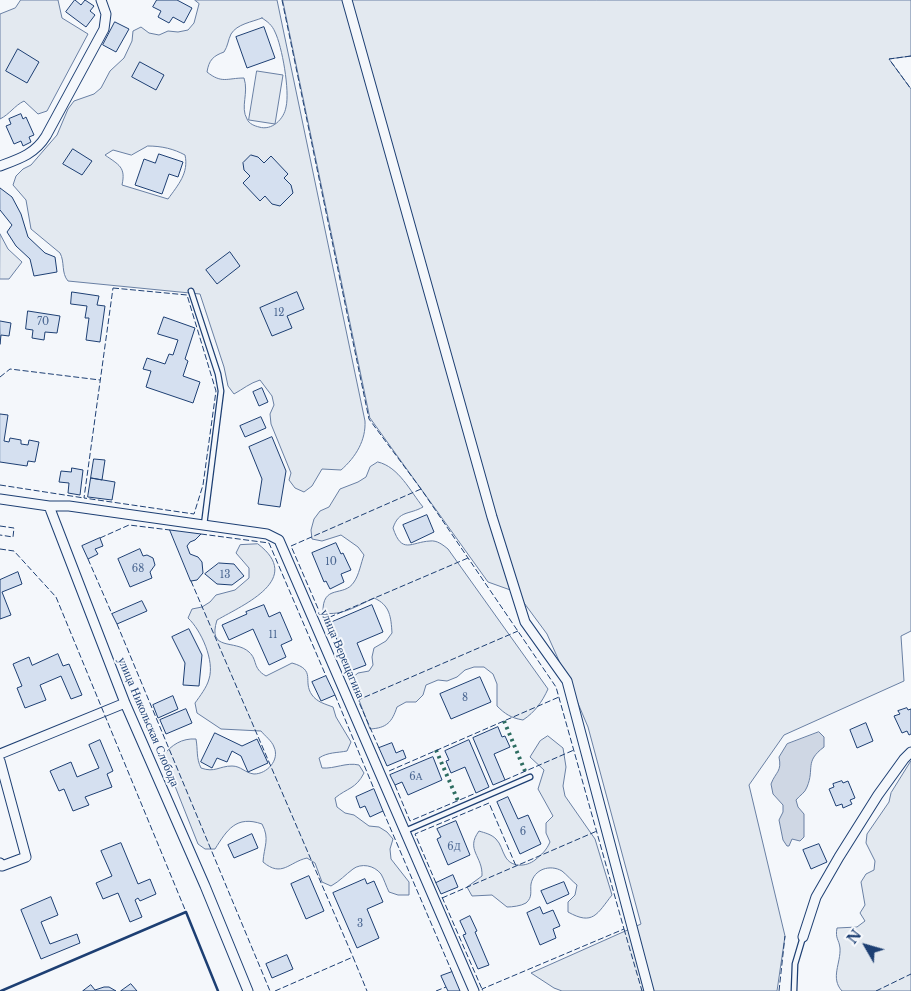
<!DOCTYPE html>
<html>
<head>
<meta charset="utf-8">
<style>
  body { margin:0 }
  #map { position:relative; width:911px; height:991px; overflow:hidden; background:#f4f7fb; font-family:"Libre Baskerville",serif }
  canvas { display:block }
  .north { position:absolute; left:841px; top:921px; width:50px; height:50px; -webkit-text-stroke:4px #f4f7fb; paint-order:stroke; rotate:308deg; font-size:14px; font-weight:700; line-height:20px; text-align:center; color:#1d3f73 }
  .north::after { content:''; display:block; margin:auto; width:18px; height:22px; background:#1d3f73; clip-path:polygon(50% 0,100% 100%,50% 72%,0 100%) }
</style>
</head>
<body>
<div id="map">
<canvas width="911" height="991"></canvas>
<div class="north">N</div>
</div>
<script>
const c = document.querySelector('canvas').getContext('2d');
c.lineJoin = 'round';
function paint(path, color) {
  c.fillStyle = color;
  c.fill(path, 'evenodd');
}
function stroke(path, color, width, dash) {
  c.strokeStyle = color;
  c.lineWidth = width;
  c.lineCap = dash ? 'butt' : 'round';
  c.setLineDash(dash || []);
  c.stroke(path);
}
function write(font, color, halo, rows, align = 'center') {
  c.font = font + ' "Libre Baskerville",serif';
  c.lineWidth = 4;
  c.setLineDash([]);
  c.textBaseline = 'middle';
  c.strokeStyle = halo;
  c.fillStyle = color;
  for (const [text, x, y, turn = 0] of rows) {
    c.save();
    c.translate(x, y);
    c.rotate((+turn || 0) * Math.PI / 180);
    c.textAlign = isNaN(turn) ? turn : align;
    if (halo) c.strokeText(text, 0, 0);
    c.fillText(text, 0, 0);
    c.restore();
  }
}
const green = new Path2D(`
  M21 0H58L62 18 88 34 47 111 38 114 24 101C14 106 10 114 0 119V14L15 8Z
  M195 0H277L365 421C366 440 356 457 341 470L322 469 312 486 304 492 295 488 289 480 291 473 271 424 270 414 274 405 272 396 260 380C250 383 243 389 234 394L228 386 224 367 200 294 68 281C61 273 65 262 60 253L31 229 26 200 13 185 16 176 23 169 31 165 57 135 68 109 74 101 94 94 101 88 110 71 124 58 132 41 133 31 141 27 149 33 159 35 168 31 178 32 188 30 194 23 199 4ZM262 18C268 22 272 25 275 32 282 46 290 91 286 107 284 119 272 131 259 127 255 126 249 124 247 119 240 107 249 93 244 78 227 78 222 84 207 72 209 60 213 56 224 52 228 46 228 40 231 34 237 24 252 22 262 18ZM148 146C162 146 174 149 185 155 189 173 178 185 168 199L122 185C126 167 119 165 105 155L113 150 131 155Z
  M283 0H911V56L889 59 911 89V631L901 636 904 681 784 735 749 785 785 936 777 991H562L554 988 531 973 641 924 588 727 577 701 547 634 516 592 488 582 370 418Z
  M257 71 283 75 275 124 249 120Z
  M0 234 8 249 22 262 9 279H0Z
  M378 462C399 467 410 491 423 507 409 515 399 510 393 528 402 555 411 542 430 541 437 540 443 545 448 549L548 689C542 702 535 712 523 720 511 718 505 714 497 706V684L493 674 484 667H474L465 670 457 677 447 681 438 680 426 685 423 695 416 702H406L397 707C392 722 387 728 370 729L351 679 358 673 369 671 373 665 372 657 374 648 386 641 392 633C391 617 390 605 374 598 357 606 342 616 323 613 322 583 344 598 354 582 359 575 361 563 364 555L358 547 341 535 322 541 312 539 311 530 314 519 320 511 329 507 340 489 358 482 366 477 370 467Z
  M258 544C304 579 245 604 217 620 207 652 235 639 249 652 258 660 252 668 266 676L292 663C317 670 302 681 312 695 317 702 325 704 333 707L336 717 351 742 347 751C337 753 328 752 319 758L322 768C335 769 346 762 359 765L364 773C356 789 347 788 335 798L337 807 345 813 354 815 369 826 379 827 387 832 393 839 390 849 391 859 409 882V895H398L389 892C386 886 384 879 381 874 374 865 361 863 353 869 345 875 340 881 331 886L322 882 315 863 307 858C289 862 282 878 263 862 264 846 270 839 262 824 236 815 227 830 215 849H205L198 844 163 756C171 745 182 738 196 739 198 750 196 758 201 768 215 773 219 766 232 766 241 766 245 773 254 774 267 774 280 760 274 747 272 741 265 736 261 731L221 729 197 713 195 703C200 696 207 687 209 679 215 661 201 630 188 618L192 609 202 607 210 602 216 595 235 590 249 578V568L236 553 240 545Z
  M548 736 563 748 566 767 563 786 565 796 595 839 612 895C597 914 593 926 568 912V902L575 895 577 885C572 881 567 875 562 871 550 864 534 869 531 884 530 891 533 897 526 903 521 906 512 907 507 907L492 895 472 896 467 887 482 876C483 856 465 850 479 831 485 833 491 834 496 839 501 844 502 851 505 856 511 868 526 867 535 860 542 854 546 851 550 842L546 833V823L553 816 538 789 544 770 530 757 540 741Z
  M911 761V991H842C830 978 841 963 840 948 839 939 835 939 837 928L857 927 865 921 860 913 865 905 861 882 866 874 874 870 875 861 866 843 867 834 889 802 891 793Z`);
paint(green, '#e3e9f0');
stroke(green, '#687fa3', 1);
const water = new Path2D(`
  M819 732 824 737V747C804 762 815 768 807 787 805 793 800 795 796 800L798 807 804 814V837L800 841 792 839 789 846H787L783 840 779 820 783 812V805L773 794 771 784C776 771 782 772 779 757L787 744Z`);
paint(water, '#cfd7e4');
stroke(water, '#687fa3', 1);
const building = new Path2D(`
  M75 0 81 5 85 0 94 6 90 11 95 15 86 27 66 12Z
  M157 0H177L192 8 184 23 173 17 169 23 158 17 161 11 153 7Z
  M115 22 129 29 116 52 103 45Z
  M264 27 275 58 247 68 236 37Z
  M18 49 39 62 27 83 6 71Z
  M140 62 164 75 156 90 132 77Z
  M21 114 23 119 26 117 34 135 29 137 31 142 23 146 21 141 14 144 6 126 11 124 9 119Z
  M73 149 92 161 82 175 63 164Z
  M159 154 183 162 178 177 169 174 162 194 135 185 144 159 155 163Z
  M251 155 258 157 264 163 271 156 288 174 284 178 291 185 293 193 280 206 272 204 265 196 260 201 243 183 250 176 244 170 243 163Z
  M0 188 12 197 21 214 28 237 45 253 55 257 57 272 34 276 30 259 16 246 7 232 12 225 0 210Z
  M230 252 240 266 217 284 206 270Z
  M72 292 99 296 97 305 105 306 100 342 86 340 89 318H85L87 306 71 304Z
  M297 292 304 309 287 316 292 328 272 336 260 308Z
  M28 311 60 316 57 333 45 332 44 340 32 338 33 330 26 329Z
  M164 317 195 328 185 359 188 361 183 376 200 382 193 403 146 387 151 371 143 369 147 358 165 364 169 354 173 355 178 340 158 334Z
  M0 321 11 323 9 336 1 335 0 344Z
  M262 388 268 402 259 406 253 392Z
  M0 414 8 415 4 441 9 442 10 438 21 440V444L28 445 29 440 39 442 35 462 28 461 27 466 0 462Z
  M261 417 266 428 245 437 240 426Z
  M272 437 286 471 280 507 258 504 262 479 249 447Z
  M94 459 105 460 102 480 91 478Z
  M72 468 83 470 80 495 68 493 69 483 59 482 61 471 71 472Z
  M91 478 115 482 112 500 88 497Z
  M427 515 434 532 411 543 403 525Z
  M170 530 201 534 195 540 190 542 187 546 190 554 198 557 202 562 203 573 197 580 191 581Z
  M100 538 103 546 95 549 98 554 88 559 82 546Z
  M336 543 341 554 343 553 351 570 341 574 344 582 330 589 326 581 324 582 312 553Z
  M140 549 143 556 147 555 153 558 155 565 150 572 152 578 130 587 118 559Z
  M219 563 234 564 244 576 232 585 217 584 205 574Z
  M18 572 22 584 2 592 11 615 0 619V580Z
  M142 601 147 611 117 624 112 614Z
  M264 605 269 617 280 612 292 640 281 645 286 657 269 665 253 629 229 640 222 625 247 614 246 612Z
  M372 605 383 632 357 643 366 665 350 671 330 623Z
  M189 629 202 655 199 686 183 685 185 663 172 637Z
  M58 654 63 666 69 664 82 695 71 699 61 676 40 685 46 700 25 708 17 688 22 686 13 664 29 657 32 665Z
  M326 676 335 695 321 701 312 682Z
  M480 677 491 702 451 719 440 694Z
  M173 696 178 709 158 718 153 705Z
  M907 708 908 710 911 709V734L909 735 907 731 902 733 894 716 900 714 898 711Z
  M186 709 192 723 166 734 160 720Z
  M866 723 873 741 857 748 850 730Z
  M498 727 502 737 505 736 510 747 494 754 505 780 493 785 473 738Z
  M215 733 242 746 257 739 268 763 248 772 241 756 232 751 227 762 217 758 212 768 201 762Z
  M100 740 113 771 107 774 112 787 85 797 89 805 73 811 64 789 59 791 50 771 71 762 77 777 99 768 89 745Z
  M469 740 489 787 476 793 465 767 451 773 446 761 449 760 445 751Z
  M392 743 396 753 403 750 406 758 387 766 379 748Z
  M433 757 442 780 408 795 402 782 395 785 390 775Z
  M842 781 843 783 848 781 855 798 850 800 852 804 843 808 842 804 836 806 829 789 834 787 833 784Z
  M374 789 383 811 370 817 365 806 360 808 356 797Z
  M508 797 518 819 528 815 541 844 520 854 497 802Z
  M456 821 470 855 448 865 437 839 441 837 437 829Z
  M252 834 258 848 234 858 228 845Z
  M121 843 138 884 150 879 156 894 140 901 138 898 135 900 142 917 130 922 118 893 103 899 96 883 112 876 101 851Z
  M819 844 827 862 811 869 803 850Z
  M453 875 458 887 441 894 436 883Z
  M309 876 324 911 306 919 291 884Z
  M365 879 367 884 374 881 383 902 367 909 379 938 357 948 333 893Z
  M564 882 569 894 547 904 541 891Z
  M51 897 58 915 41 922 50 944 77 934 80 943 41 959 21 910Z
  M540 907 543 914 553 910 560 926 553 929 556 938 540 945 527 913Z
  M470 916 477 931 475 932 489 965 478 969 463 935 466 934 460 921Z
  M287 955 293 969 272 978 266 964Z
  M452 972 460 991H448L446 987 441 976Z
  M131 984 137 991H121Z
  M91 985 95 990 104 987H109L116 991H83Z`);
paint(building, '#d5e0f0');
stroke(building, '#1d3f73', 1);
const lane = new Path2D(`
  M191 291 218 374 221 391 204 525
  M405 831 530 777
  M794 991 795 964 803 937`);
const street = new Path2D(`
  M347 0 492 517 525 622 567 681 649 991
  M0 166C19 159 35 154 46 136L104 29 106 14 101 0
  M0 499 49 506 125 703 205 886 248 991
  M49 506H69L267 534 279 540 474 991
  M0 754 125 703
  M0 761 26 857 2 866 0 863
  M803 937 816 897 839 857 878 795 904 759 911 752`);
stroke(lane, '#1d3f73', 7);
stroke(street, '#1d3f73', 11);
stroke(lane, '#f4f7fb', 4.5);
stroke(street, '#f4f7fb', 9);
stroke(new Path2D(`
  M504 721 525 771
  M436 750 458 801`), '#2c6c60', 4, [2.5, 4]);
stroke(new Path2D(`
  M282 0 369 419 421 489 556 687 624 929 482 989 483 991
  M911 56 889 59 911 89
  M113 288 187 295 216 391 203 485 194 514 84 498Z
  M0 377 10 369 100 380
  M0 485 84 498
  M421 489 291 546 323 620 468 558
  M0 526 14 528 13 537 0 535
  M201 534 269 543 326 676
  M100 538 129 525 170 530
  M0 549 14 551 56 597 186 912
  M88 559 112 614
  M191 581 353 957
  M117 624 270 991
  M335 695 374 789
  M379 748 358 700 518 631
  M389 771 559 697
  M505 780 574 750
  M395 785 410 821 476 793
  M383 811 452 972
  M436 883 415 834 489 803 516 866
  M442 897 482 989
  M442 898 597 831
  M624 929 642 991
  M275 991 353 957 367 991
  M436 991 446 987
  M779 991 785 936
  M876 991 911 974`), '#1d3f73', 1, [6, 2.5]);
stroke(new Path2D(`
  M1 991 186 912 218 991`), '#1d3f73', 2.5);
write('10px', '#4b6792', null, [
  ["12",279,313],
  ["70",43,322],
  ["10",331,562],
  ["68",138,569],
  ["13",225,575],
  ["11",273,635],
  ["8",465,698],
  ["6А",416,777],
  ["6",523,832],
  ["6Д",454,847],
  ["3",360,924]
]);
write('12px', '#1d3f73', '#f4f7fb', [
  ["улица Верещагина",342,654,67],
  ["улица Никольская Слобода",148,722,67]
]);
</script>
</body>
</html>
